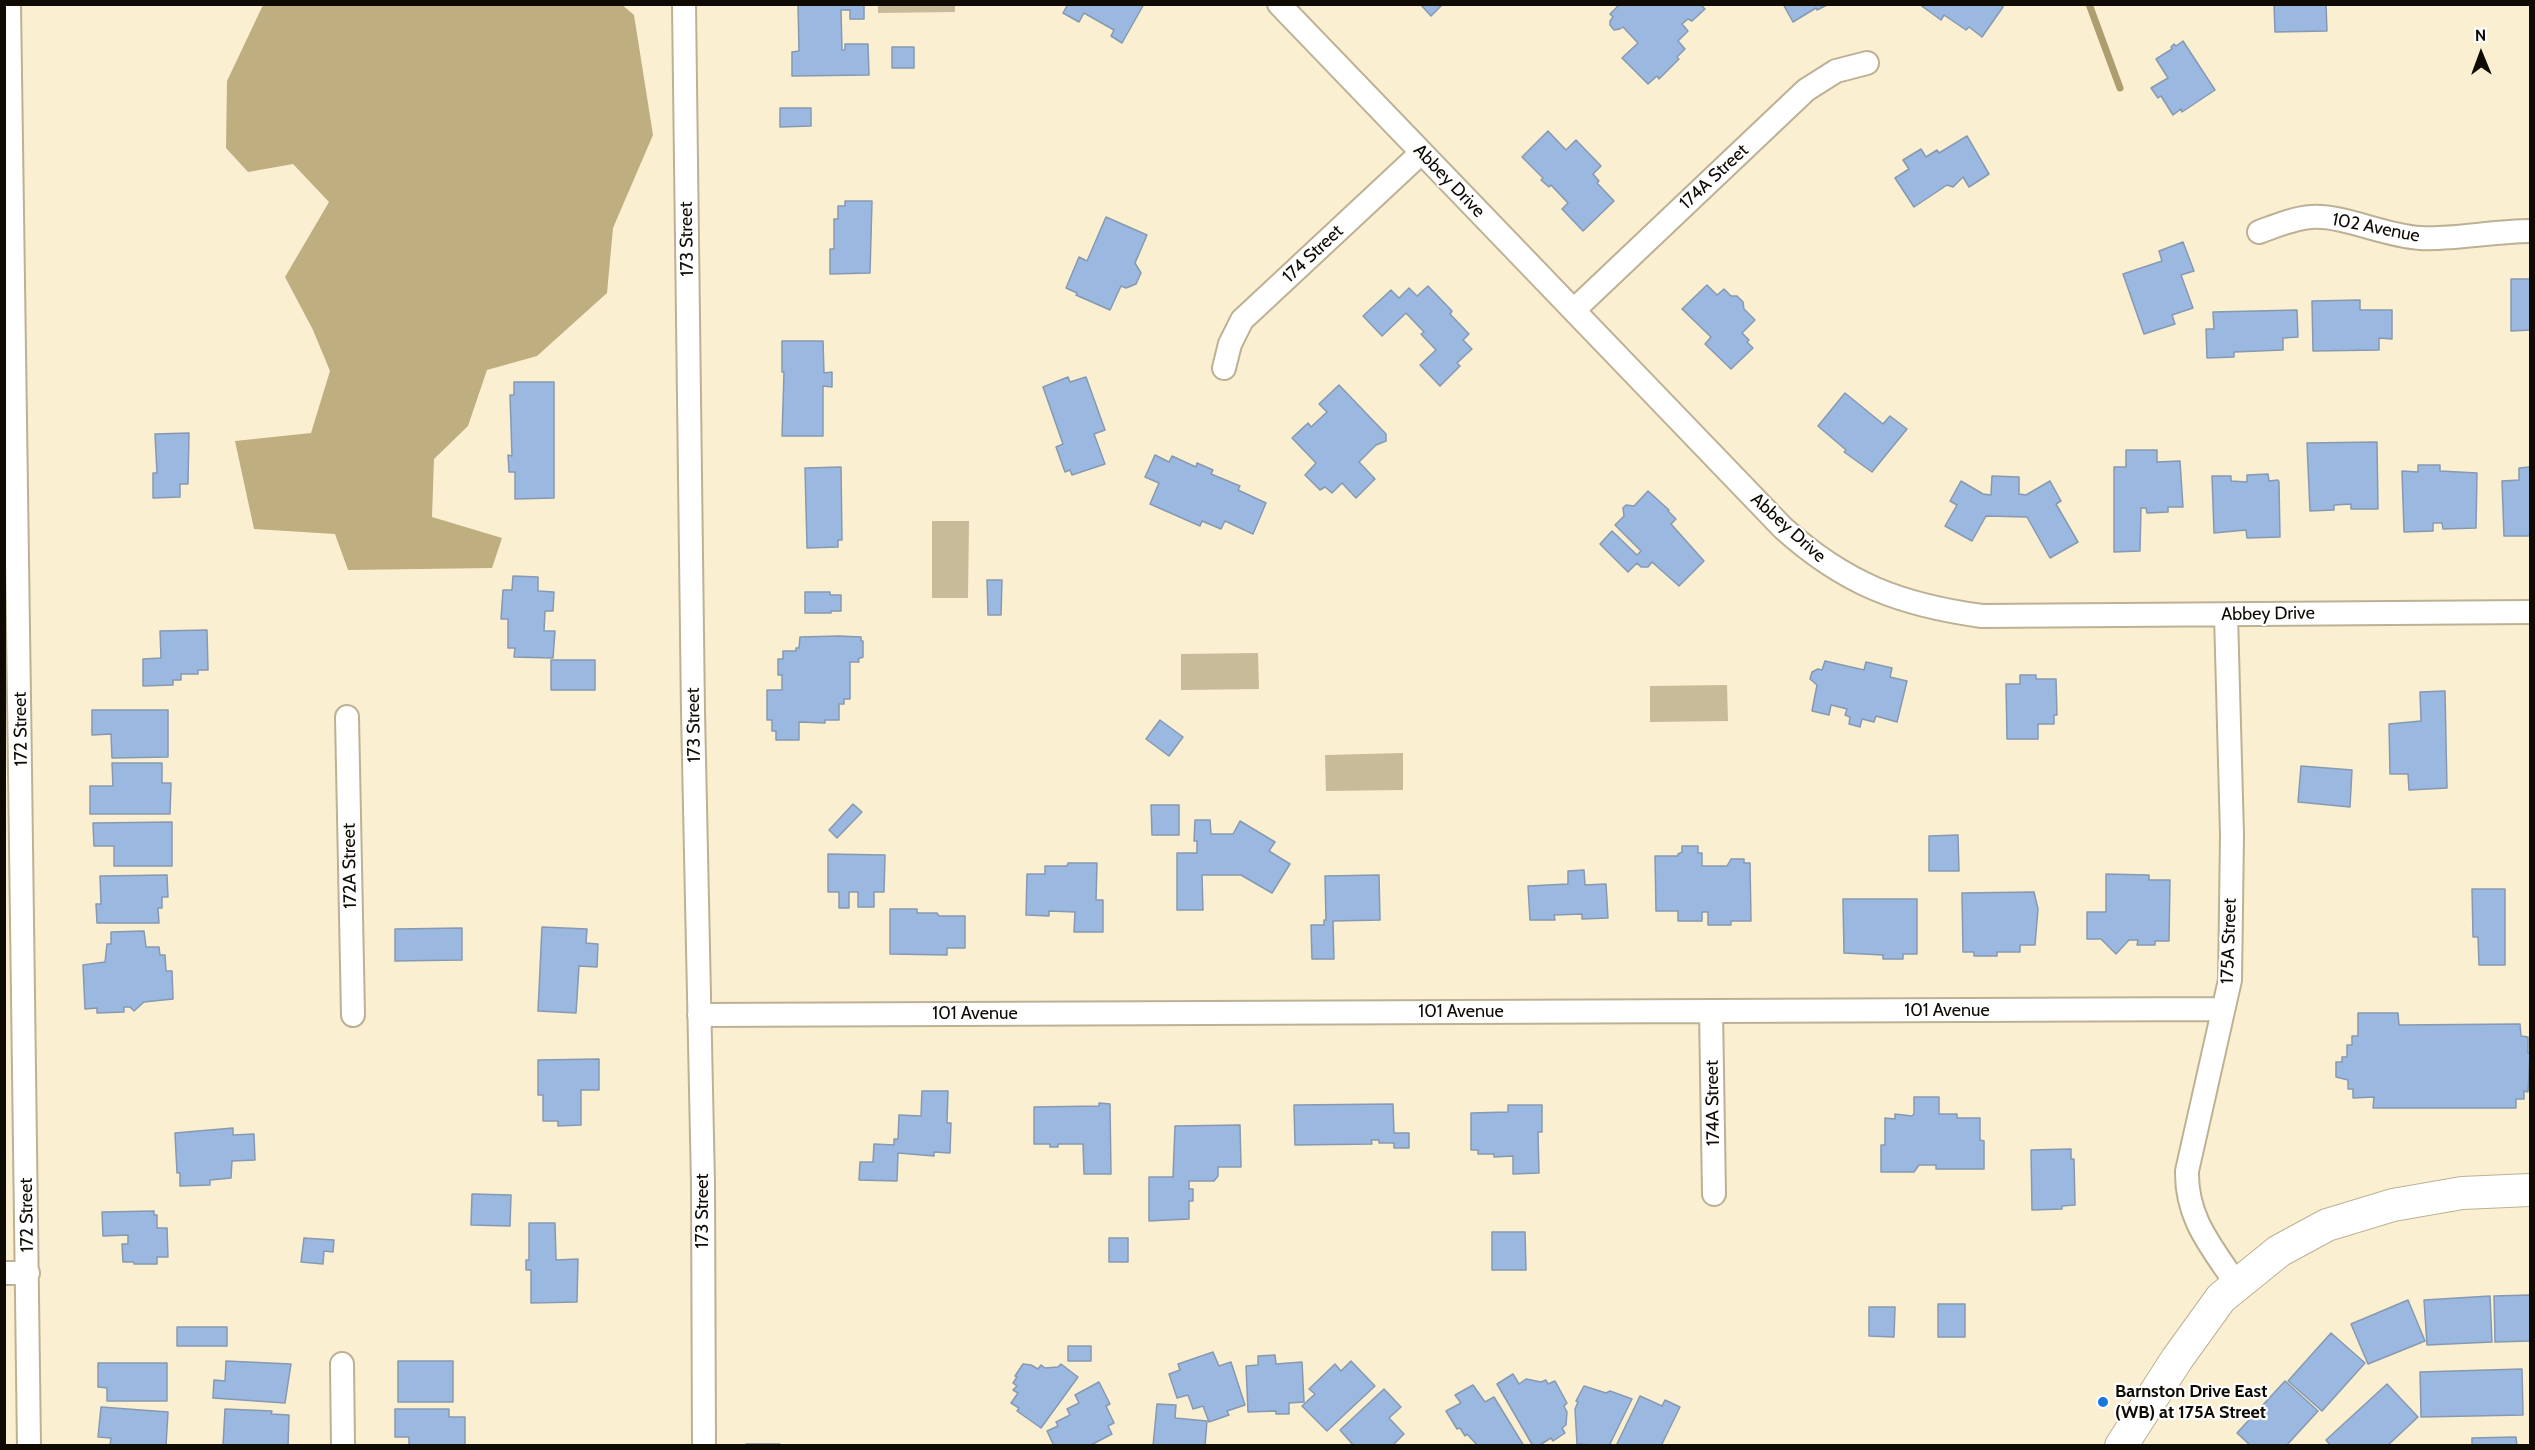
<!DOCTYPE html>
<html>
<head>
<meta charset="utf-8">
<style>
  body { margin:0 }
  #map { position:relative; width:2535px; height:1450px; overflow:hidden; background:#faefd1; font-family:Cabin,sans-serif }
  canvas { display:block }
  .frame { position:absolute; inset:0; border:6px solid #0f0b03; pointer-events:none }
  .north { position:absolute; left:2451px; top:24px; width:60px; height:60px; -webkit-text-stroke:4px #fff; paint-order:stroke; rotate:359deg; font-size:16px; font-weight:700; line-height:24px; text-align:center; color:#0f0b03 }
  .north::after { content:''; display:block; margin:auto; width:21px; height:27px; background:#0f0b03; clip-path:polygon(50% 0,100% 100%,50% 72%,0 100%) }
</style>
</head>
<body>
<div id="map">
<canvas width="2535" height="1450"></canvas>
<div class="frame"></div>
<div class="north">N</div>
</div>
<script>
const c = document.querySelector('canvas').getContext('2d');
c.lineJoin = 'round';
function paint(path, color) {
  c.fillStyle = color;
  c.fill(path, 'evenodd');
}
function stroke(path, color, width, dash) {
  c.strokeStyle = color;
  c.lineWidth = width;
  c.lineCap = dash ? 'butt' : 'round';
  c.setLineDash(dash || []);
  c.stroke(path);
}
function write(font, color, halo, rows, align = 'center') {
  c.font = font + ' Cabin,sans-serif';
  c.lineWidth = 4.5;
  c.setLineDash([]);
  c.textBaseline = 'middle';
  c.strokeStyle = halo;
  c.fillStyle = color;
  for (const [text, x, y, turn = 0] of rows) {
    c.save();
    c.translate(x, y);
    c.rotate((+turn || 0) * Math.PI / 180);
    c.textAlign = isNaN(turn) ? turn : align;
    if (halo) c.strokeText(text, 0, 0);
    c.fillText(text, 0, 0);
    c.restore();
  }
}
paint(new Path2D(`
  M878 5H955V12L878 13Z
  M932 521H969L968 598H932Z
  M1258 653 1259 689 1181 690V654Z
  M1727 685 1728 721 1650 722V686Z
  M1403 753V790L1326 791 1325 755Z`), '#c8bb9a');
paint(new Path2D(`
  M621 4 634 15 653 135 613 228 607 293 537 356 487 370 468 426 434 459 432 517 502 538 492 568 348 570 335 534 254 529 235 441 311 433 330 371 313 330 285 277 329 202 293 164 248 172 226 148 227 81 263 5Z`), '#bfae80');
stroke(new Path2D(`
  M2089 4 2120 88`), '#ae9d6f', 7);
const building = new Path2D(`
  M798 4H864V19H850V10H841L842 50H845V44H868L869 75 792 76V52L799 51Z
  M1068 4H1144L1122 43 1111 36 1114 30 1084 13 1079 22 1063 13Z
  M1420 4H1443L1431 16Z
  M1620 4H1700L1705 9 1692 21 1688 19 1682 24 1688 31 1678 41 1685 49 1677 57 1679 59 1659 79 1657 76 1648 84 1622 58 1638 43 1623 27 1620 29 1614 30 1610 25V21L1613 17 1610 14Z
  M1783 4H1827V5L1817 10 1816 8 1793 22Z
  M1919 4H2000L2003 7 1982 37 1969 27 1966 30 1944 15 1941 20Z
  M2274 4H2326L2327 31 2275 32Z
  M2183 41 2215 90 2182 112 2181 109 2173 115 2161 96 2158 98 2151 88 2168 78 2156 59 2172 49 2171 47 2174 44 2176 46Z
  M892 47H914V68H892Z
  M780 108H811V126L780 127Z
  M1548 131 1566 150 1576 140 1601 166 1593 174 1599 181 1597 183 1614 201 1583 231 1562 209 1568 203 1551 185 1549 187 1541 180 1543 178 1522 157Z
  M1967 136 1989 174 1969 187 1963 177 1953 187 1947 185 1914 207 1895 178 1909 169 1903 160 1921 149 1926 157 1937 150 1939 153Z
  M845 201H872L870 273 830 274V249H834V219H838V206H845Z
  M1106 217 1147 235 1135 263 1141 273 1136 284 1126 288 1121 286 1110 310 1076 295 1077 293 1066 288 1079 257 1087 261Z
  M2183 242 2194 271 2181 275 2193 308 2172 315 2175 324 2144 334 2123 274 2162 261 2159 251Z
  M2511 279H2530V330L2511 331Z
  M1707 285 1717 295 1724 289 1731 296H1737L1743 302 1744 309 1755 320 1742 333 1749 340 1747 342 1753 348 1731 369 1705 344 1711 337 1682 309Z
  M1428 286 1452 311 1450 314 1469 334 1463 340 1472 349 1457 363 1460 366 1440 386 1420 365 1436 350 1421 334 1424 332 1406 313 1382 336 1363 316 1391 290 1399 298 1409 288 1417 296Z
  M2360 300V310H2392V339L2379 338V350L2313 351 2312 301Z
  M2297 310 2298 337 2283 338V350L2234 352V357L2207 358 2206 329H2214L2213 312Z
  M782 341H823L824 373 832 372V387L823 386V436H782L784 372H782Z
  M1068 377 1070 382 1086 377 1105 430 1094 434 1105 464 1072 475 1070 470 1065 472 1056 447 1063 444 1043 387Z
  M514 382H554V498L515 499V472H509L508 455 512 456 510 395H514Z
  M1339 385 1386 434V441L1376 445 1359 462 1375 479 1356 498 1342 483 1332 493 1325 487 1320 490 1305 475 1316 463 1292 438 1308 423 1311 427 1327 412 1319 404Z
  M1845 393 1883 424 1890 416 1907 429 1872 472 1844 452 1846 450 1818 426Z
  M189 433 188 484H180V497L153 498V473H157L155 434Z
  M2377 442 2378 509H2351V504L2334 505V510L2310 511 2307 443Z
  M2126 450H2157V462L2180 461 2183 507H2168V512L2147 513 2146 508H2141L2140 551 2114 552V467H2126Z
  M1155 455 1169 462 1172 456 1196 467 1197 463 1213 470 1211 474 1240 486 1238 490 1266 503 1253 534 1225 521 1221 529 1202 521 1200 526 1150 504 1159 483 1145 477Z
  M2418 465H2440V471L2477 473 2476 528 2443 529 2442 523H2433V531L2404 532 2402 471 2418 472Z
  M841 467 842 540H838V547L807 548 805 468Z
  M2530 467V536H2504L2502 481 2519 480V468Z
  M2268 474 2269 481 2278 480 2279 482 2280 537 2247 538 2246 530 2214 533 2212 476H2231V481L2247 482V475Z
  M1992 476 2019 477V494L2026 495 2050 481 2061 501 2056 504 2078 542 2050 558 2027 517 1986 516 1972 541 1945 526 1957 505 1950 501 1961 481 1983 494 1991 495Z
  M1648 491 1669 510 1668 511 1676 519 1671 524 1704 561 1679 586 1652 562 1648 567H1641L1637 563 1628 572 1600 544 1612 531 1637 555 1641 551 1615 525 1624 516 1623 508 1626 505 1634 506Z
  M513 576 538 577V591L554 592 553 611H545L544 631H555L553 658 514 657 515 648H508V619H501L503 590H512Z
  M987 580H1002L1001 615H988Z
  M805 592H830V595H841V611H831V613H805Z
  M207 630 208 670H198V674H181V680H173V685L143 686V659L161 658 160 631Z
  M839 636 861 637V641H863V657L858 659 859 662H850V699H844V704H839V720H825V723L799 722V740H776V731H772V720H767V690H782V675H778V659H783V651H796V648H799L800 637Z
  M551 660H595V690H551Z
  M1825 661 1864 670 1866 662 1892 668 1890 677 1907 681 1897 722 1876 716 1874 722 1862 719 1860 727 1849 724 1850 717 1845 715 1847 709 1831 705 1829 715 1812 711 1817 685 1810 679 1812 672 1818 669 1822 670Z
  M2020 675H2036V679H2056L2057 715H2054V724H2038V739H2007L2006 684H2020Z
  M2445 691 2447 788 2409 790 2408 774H2390L2389 724 2421 721 2420 692Z
  M92 710H168V757L112 758 111 734 92 735Z
  M1160 720 1183 737 1169 756 1146 739Z
  M112 763H162V783H171L170 814H90V786H113Z
  M2301 766 2352 770 2350 807 2298 802Z
  M853 804 862 812 837 838 829 830Z
  M1151 805H1179V835H1152Z
  M1195 820H1210L1211 834H1233L1240 821 1275 842 1269 851 1290 864 1272 893 1241 875H1202L1203 910H1177V853H1197V841H1194Z
  M172 822V866H114V846H94L93 823Z
  M1958 835 1959 871H1929V836Z
  M1682 846H1698V853H1702V866H1727L1731 859H1744V863H1750L1751 921H1731V925H1708V912H1702V921H1678V911H1656L1655 856H1678V854L1682 852Z
  M828 854 885 855 884 892H874V907H858V892H849V908H839V892H828Z
  M1068 863H1097L1096 900H1103V932H1074L1075 912 1049 911V916L1026 915 1027 874H1045V866H1067Z
  M1584 870 1585 885 1606 884 1608 918 1582 919V914L1554 915 1555 920H1530L1528 886 1568 884V871Z
  M2106 874 2149 875V880H2170L2169 941H2155V945H2137L2138 940H2129L2116 954 2101 939H2087V912H2106Z
  M167 875 168 897H162V908H158L159 923H97L96 904H101L100 876Z
  M1379 875 1380 920 1333 921 1334 959H1312L1311 925H1324V920H1326L1325 876Z
  M2472 889H2505V965H2479L2478 937H2473Z
  M2034 892 2038 909 2035 945H2020V952H1997V956H1974V952H1963L1962 893Z
  M1843 899H1917V954H1903V959H1883V955L1844 953Z
  M890 909H917V913H937L939 916H965V948H947V955L890 954Z
  M542 927 587 929 586 943 598 944 597 967 579 966 576 1013 538 1011Z
  M462 928V960L395 961V929Z
  M144 931 146 947H159L160 955H165L166 971H172L173 999 144 1002 134 1011 130 1007H124V1012L97 1013V1008L85 1009 83 965 105 962 107 944H111V932Z
  M2358 1013H2398L2399 1025 2520 1024 2521 1036 2528 1037V1053H2530L2528 1092 2524 1091V1099H2516V1108H2373L2374 1097 2353 1098V1089H2348V1080L2336 1077V1062H2342V1057H2347V1045H2352V1036H2358Z
  M599 1059V1090H581V1125L558 1126V1121H543V1095H538V1060Z
  M922 1091H948L947 1123H951L950 1153 934 1152V1156L898 1153 897 1181 859 1180 860 1162H873L874 1144 894 1145V1139H898L899 1115 921 1116Z
  M1914 1097H1939V1114H1957V1118H1980V1140L1984 1141V1169H1936V1165H1919L1914 1172H1881V1145H1885V1118L1895 1119V1114L1912 1116 1914 1114Z
  M1099 1103 1110 1104 1111 1174H1084L1083 1144H1058V1147H1050V1144H1034V1107L1099 1106Z
  M1393 1104 1394 1133H1409V1148H1394V1143H1379V1140H1371L1372 1144 1295 1145 1294 1105Z
  M1508 1105H1542V1132H1538L1539 1173 1513 1174V1156L1494 1157V1154H1478V1150H1471V1113L1508 1112Z
  M1240 1125 1241 1167H1218V1176L1214 1181H1189V1189H1193V1201H1189V1219L1149 1221V1177H1173L1175 1126Z
  M233 1128V1135L254 1134 255 1160 232 1161 231 1178 210 1180V1185L180 1186V1173H177L175 1133Z
  M2071 1149V1159H2074L2075 1205 2062 1206V1209L2032 1210 2031 1150Z
  M472 1194 511 1195 510 1226 471 1225Z
  M154 1211V1215H157V1228H167L168 1257H157V1264H134V1262H123L122 1244H128V1235L103 1236 102 1212Z
  M529 1223H555L556 1260 578 1259 577 1302 531 1303V1270H526V1260H529Z
  M1492 1232H1525L1526 1270H1492Z
  M304 1238 334 1240 333 1252 324 1251 323 1264 301 1262Z
  M1109 1238H1128V1262H1109Z
  M2530 1295V1341L2495 1342 2494 1296Z
  M2490 1296 2492 1342 2427 1345 2424 1300Z
  M2408 1300 2425 1341 2368 1364 2351 1324Z
  M1938 1304H1965V1337H1938Z
  M1869 1307H1895L1894 1337 1869 1336Z
  M177 1327H227V1346H177Z
  M2331 1333 2365 1363 2322 1411 2288 1381Z
  M1068 1346H1091V1361H1068Z
  M1213 1352 1219 1366 1231 1362 1245 1405 1227 1411 1229 1415 1209 1422 1203 1406 1193 1409 1188 1395 1177 1398 1169 1374 1180 1370 1178 1364Z
  M1275 1355 1276 1364 1302 1362 1304 1402 1289 1403V1414H1276V1411L1248 1412 1246 1366 1258 1365V1356Z
  M226 1361 291 1364 285 1403 213 1398 214 1380 225 1381Z
  M398 1361H453V1402H398Z
  M1351 1361 1375 1386 1327 1431 1302 1406 1315 1394 1309 1389 1335 1364 1341 1371Z
  M98 1363H167V1401H107V1388L98 1387Z
  M1023 1364 1031 1365 1038 1369 1041 1365 1045 1368 1058 1367 1061 1364 1078 1377 1041 1428 1017 1411 1019 1408 1011 1403 1018 1393 1013 1390 1017 1386 1013 1383 1017 1377 1015 1376Z
  M2522 1369 2523 1415 2421 1417 2420 1372Z
  M1513 1374 1519 1384 1526 1379 1541 1382 1546 1380 1548 1384 1555 1381 1567 1403 1564 1406 1567 1412 1566 1425 1562 1428 1565 1433 1553 1441 1551 1438 1538 1446H1533L1497 1384Z
  M2285 1381 2318 1411 2286 1446H2251L2237 1433Z
  M1099 1382 1110 1404 1106 1406 1114 1423 1108 1426 1112 1434 1089 1446H1054L1047 1431 1058 1426 1056 1422 1070 1415 1067 1409 1079 1403 1075 1395Z
  M2387 1384 2418 1417 2387 1446H2331L2326 1440Z
  M1473 1385 1485 1402 1494 1397 1524 1446H1478L1467 1434 1465 1436 1460 1428 1457 1429 1446 1411 1461 1403 1455 1395Z
  M1584 1386 1606 1393 1610 1391 1632 1399 1609 1446 1577 1444 1575 1409 1578 1402 1576 1401Z
  M1384 1389 1401 1407 1389 1418 1404 1434 1392 1446H1354L1340 1430Z
  M1640 1396 1662 1406 1665 1400 1680 1407 1661 1446H1616Z
  M1157 1404 1176 1405 1175 1418 1207 1421 1205 1446H1153Z
  M101 1407 168 1412 166 1446H110L111 1438 98 1437Z
  M225 1409 272 1411 271 1414 289 1415 288 1446H223Z
  M395 1409H449V1417H465V1446H409V1437H395Z
  M2516 1437 2517 1446H2472V1438Z
  M746 1444H780V1446H746Z`);
paint(building, '#9ab8e0');
stroke(building, '#8699b1', 1.5);
const street = new Path2D(`
  M9 4C14 485 25 965 29 1446
  M684 4 693 712 703 1184 704 1446
  M1279 4 1783 528C1845 584 1901 605 1982 616L2530 612
  M2259 232C2275 226 2294 218 2312 217 2343 215 2385 236 2420 238 2453 240 2495 231 2530 231
  M1574 310 1806 90 1836 71 1867 63
  M1224 368 1230 344 1242 320 1421 153
  M2226 615 2232 835 2230 980 2187 1171C2186 1219 2212 1247 2237 1285
  M347 717 353 1015
  M1711 1011 1714 1194
  M699 1015 2222 1009
  M4 1273H28
  M342 1364 343 1446`);
const secondary = new Path2D(`
  M2121 1446 2177 1359 2221 1298 2279 1251 2327 1225 2393 1205 2462 1193 2530 1190`);
stroke(street, '#bcb194', 26);
stroke(secondary, '#bcb194', 34);
stroke(street, '#fff', 22);
stroke(secondary, '#fff', 32);
for (const [x, y, r, color] of [
  [2103,1402,6,"#1577df"]
]) {
  const dot = new Path2D();
  dot.arc(x, y, r, 0, 2 * Math.PI);
  c.fillStyle = color;
  c.fill(dot);
  stroke(dot, '#fff', 2);
}
write('18px', '#0f0b03', '#fff', [
  ["174A Street",1714,177,-43],
  ["Abbey Drive",1449,181,46],
  ["102 Avenue",2376,228,11],
  ["173 Street",687,239,-91],
  ["174 Street",1313,254,-43],
  ["Abbey Drive",1788,528,42],
  ["Abbey Drive",2268,614,-1],
  ["173 Street",694,725,-91],
  ["172 Street",21,729,-91],
  ["172A Street",350,866,-91],
  ["175A Street",2229,941,-88],
  ["101 Avenue",1947,1011],
  ["101 Avenue",1461,1012],
  ["101 Avenue",975,1014],
  ["174A Street",1713,1103,-91],
  ["173 Street",703,1211,-90],
  ["172 Street",27,1215,-91]
]);
write('bold 18px', '#0f0b03', '#fff', [
  ["Barnston Drive East",2115,1392],
  ["(WB) at 175A Street",2115,1413]
], 'left');
</script>
</body>
</html>
